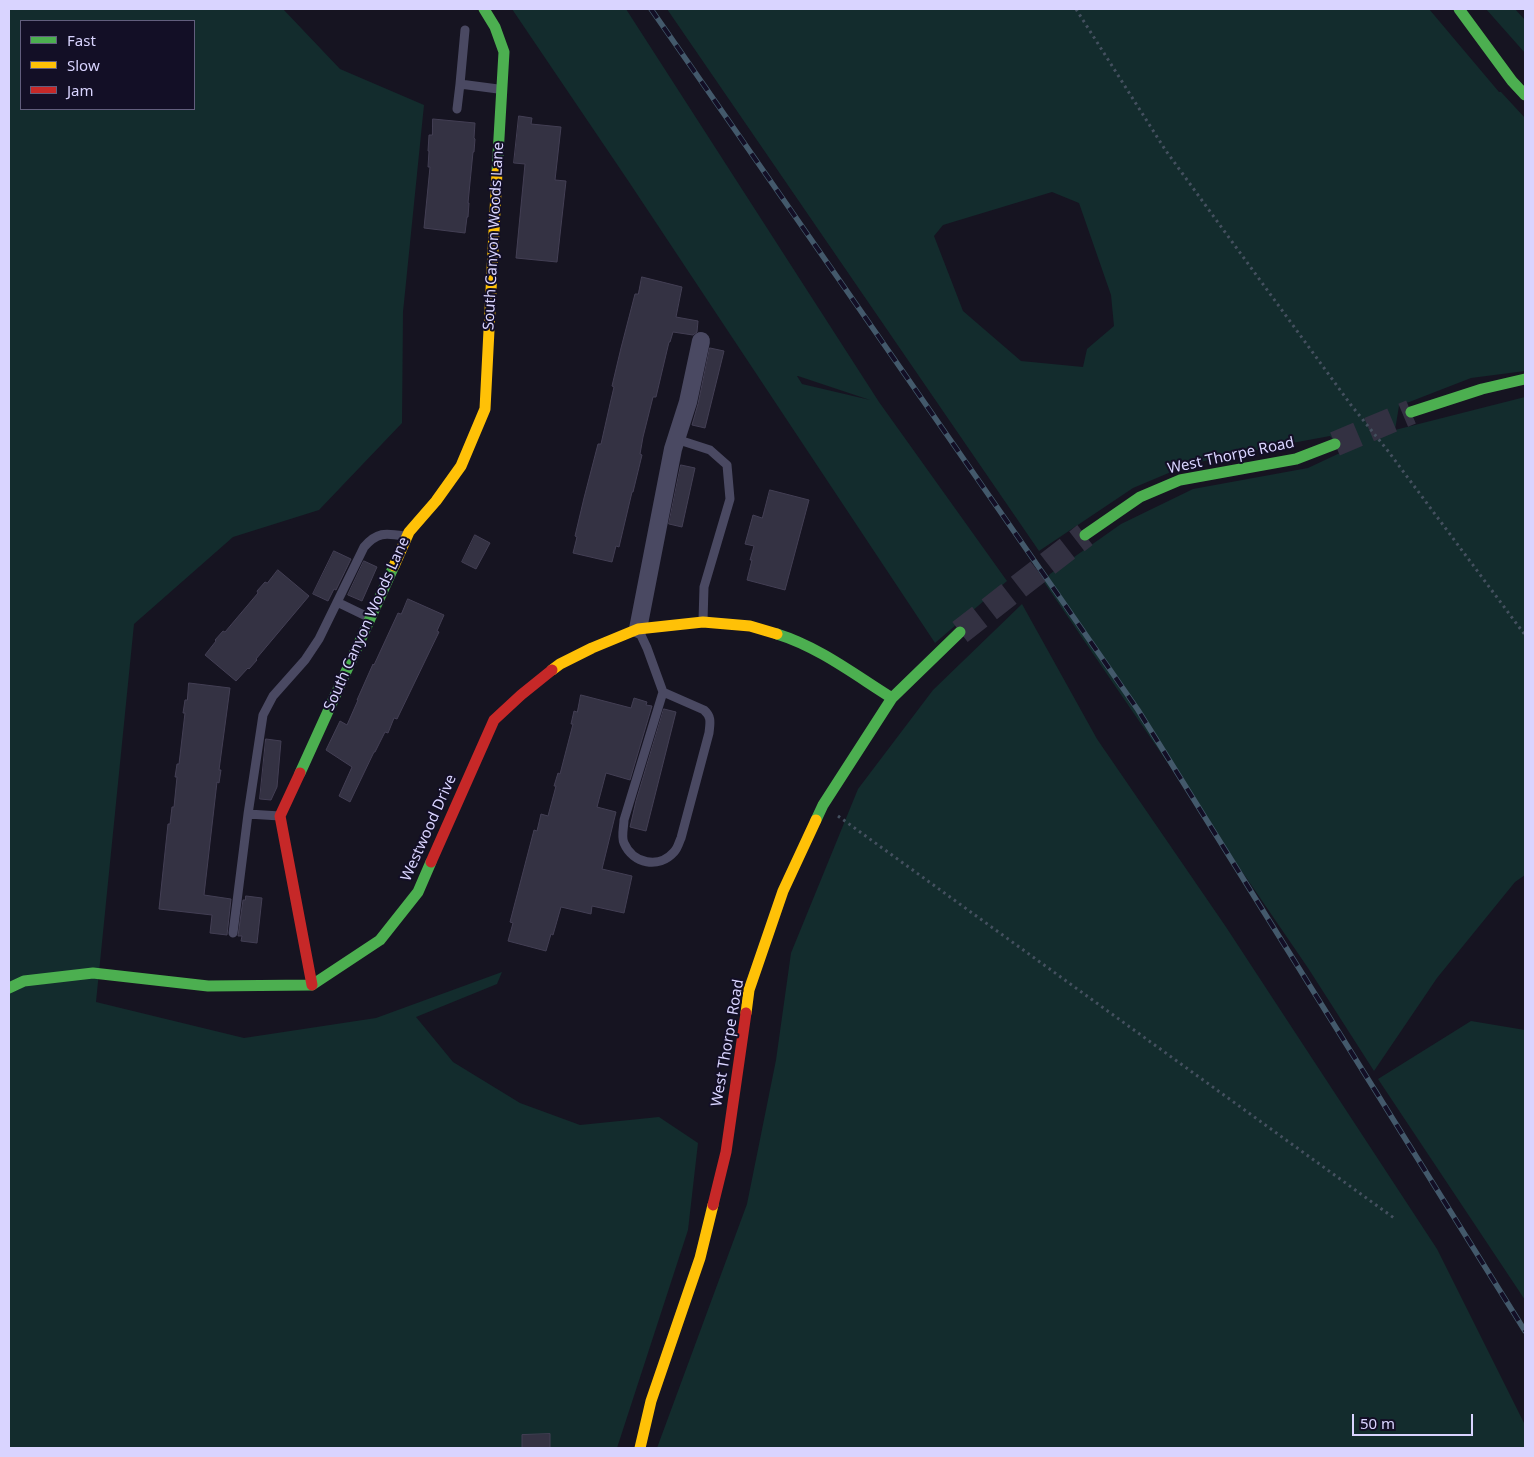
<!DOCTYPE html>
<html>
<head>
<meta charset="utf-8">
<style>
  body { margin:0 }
  #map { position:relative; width:1534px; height:1457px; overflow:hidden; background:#161421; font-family:"Noto Sans",sans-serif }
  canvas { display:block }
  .frame { position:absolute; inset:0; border:10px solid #d9d4ff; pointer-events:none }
  .legend { position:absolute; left:20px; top:20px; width:175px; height:90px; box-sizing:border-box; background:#130f26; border:1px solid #625e7d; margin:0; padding:6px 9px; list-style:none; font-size:15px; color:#d9d4ff }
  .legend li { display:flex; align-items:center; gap:10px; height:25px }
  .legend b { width:25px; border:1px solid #625e7d }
  .scale { position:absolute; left:1352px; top:1414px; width:121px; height:22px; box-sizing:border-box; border:2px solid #d9d4ff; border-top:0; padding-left:6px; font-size:15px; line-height:18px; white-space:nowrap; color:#d9d4ff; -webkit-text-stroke:4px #130f26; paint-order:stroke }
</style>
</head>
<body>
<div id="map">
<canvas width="1534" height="1457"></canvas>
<div class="frame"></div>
<ul class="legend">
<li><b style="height:6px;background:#4caf50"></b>Fast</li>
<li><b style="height:6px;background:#ffc107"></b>Slow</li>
<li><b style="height:6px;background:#c62828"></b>Jam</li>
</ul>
<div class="scale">50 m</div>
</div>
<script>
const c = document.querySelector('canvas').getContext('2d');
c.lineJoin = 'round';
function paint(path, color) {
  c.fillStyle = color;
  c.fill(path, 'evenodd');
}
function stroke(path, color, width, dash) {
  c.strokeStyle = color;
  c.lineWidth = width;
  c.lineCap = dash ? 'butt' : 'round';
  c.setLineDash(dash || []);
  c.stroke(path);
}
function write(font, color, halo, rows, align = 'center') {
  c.font = font + ' "Noto Sans",sans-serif';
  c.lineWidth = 4;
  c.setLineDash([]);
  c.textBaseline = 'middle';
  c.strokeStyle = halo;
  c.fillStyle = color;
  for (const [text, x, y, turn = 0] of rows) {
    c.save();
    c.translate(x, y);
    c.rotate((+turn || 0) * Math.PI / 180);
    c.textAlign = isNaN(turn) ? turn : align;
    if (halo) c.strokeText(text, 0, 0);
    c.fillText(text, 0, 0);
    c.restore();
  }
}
paint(new Path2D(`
  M9 9H283L340 69 424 105 403 312 402 423 319 510 233 537 134 624 96 1002 244 1038 376 1018 502 972 497 984 416 1017 453 1062 520 1103 580 1125 659 1117 698 1143 688 1230 617 1448H9ZM21 21H194V109H21Z
  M512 9H626L879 402 1007 581 935 643 629 182ZM797 376H798L870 400 802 384Z
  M667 9H1429L1499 92H1501L1525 118V371L1471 378 1399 406 1395 430 1525 397V875L1515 882 1437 978 1374 1071 1308 968 1044 582 1050 574 1121 524 1193 489 1308 468 1342 452 1330 436 1265 448 1190 464 1133 488 1039 551ZM1052 192 1079 203 1111 295 1114 326 1087 349 1083 367 1021 361 963 311 934 236 943 225Z
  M1486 9H1515L1525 20V53Z
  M1022 604 1097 739 1226 927 1437 1249 1525 1425V1448H657L747 1204 776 1060 791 953 858 789 933 690Z
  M1471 1021 1525 1030V1300L1378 1079Z`), '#132c2d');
const building = new Path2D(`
  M519 116 532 118 531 124 561 127 555 180 566 181 557 262 516 258 525 164 514 163Z
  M433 119 475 123 474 138 475 139 474 152H473L468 203H469L468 217H467L465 233 424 228 430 167H428L429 151H428L429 135H432Z
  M642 277 682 287 676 317 698 321 697 332 693 335 673 332 670 342H669L656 397H653L643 437 640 454 642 455 633 492H632L619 547 616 546 612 562 573 553 577 537 575 536 584 498 598 444H601L610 404 614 387 612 386 621 348 635 294H638Z
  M710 348 724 351 705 428 692 425 698 404Z
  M681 465 695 468 682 527 669 524Z
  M770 490 809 500 785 590 747 580 752 560H750L754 546 745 544 753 515 762 518Z
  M475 535 490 543 476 569 462 562Z
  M334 551 351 559 336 590 334 589 328 601 313 594Z
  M364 561 377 567 362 601 348 595Z
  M278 570 309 596 256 659 257 660 249 669 248 668 236 681 205 655 216 641 215 640 223 631 225 632 258 593 257 591 265 582 267 583Z
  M408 599 444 615 437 631 439 632 397 719 394 718 388 733 385 732 375 752H374L350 802 339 796 352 767 326 750 340 721 347 725 358 700H357L373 664 374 665 398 613 401 614Z
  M189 683 230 688 219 770H221L219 783 217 782 204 895 231 899 227 935 210 933 212 915 159 909 168 824H170L172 807H174L177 777H175L177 764H179L185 713H183L185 700H187Z
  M581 695 631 708 634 698 647 702 646 705 652 706 630 780 606 773 597 807 616 812 602 869 632 876 624 913 592 906 591 914 561 907 553 935 551 934 546 951 508 941 513 923 510 922 534 830 537 831 541 814 548 816 556 786H554L558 773 560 774 573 724H571L574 711 577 712Z
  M664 709 676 712 646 831 630 827 636 801Z
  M266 739 281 741 277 787 271 800 260 799Z
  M246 896 262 898 257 943 241 941 242 936H238L243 900H245Z
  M550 1434V1448H522V1435Z`);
paint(building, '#343243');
stroke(building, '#433f54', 1);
stroke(new Path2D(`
  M1335 444 1411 412
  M960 632 1085 535`), '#333142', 25, [25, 12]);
stroke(new Path2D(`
  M1076 9 1166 151 1351 405 1388 451 1525 635
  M838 816 1394 1218`), '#44505f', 3, [2.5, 4]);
stroke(new Path2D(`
  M465 30 460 84 498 89
  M457 109 460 84
  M676 439 710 450 727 465 730 499 704 587 703 621
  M337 602 368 617
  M639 631 647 648 663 692 624 820C624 826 621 837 624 843 633 864 659 869 674 852 678 848 679 842 681 838L709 733C710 723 712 717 704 710L663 692
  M280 816 248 814 263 715 273 696 305 660 319 639 364 547C377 532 385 533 404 536
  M233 933 248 814`), '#4a4962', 9);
stroke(new Path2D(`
  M638 629 673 449 688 402 701 341`), '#4a4962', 18);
stroke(new Path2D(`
  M484 9 495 27 504 52 497 172
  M1459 9 1512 81 1525 95
  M1411 412 1482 389 1525 379
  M1085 535 1140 497 1180 480 1296 459 1335 444
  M777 634C819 647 855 675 892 698
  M300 773 394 566
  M816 820 823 805 892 698 960 632
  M9 988 24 981 93 973 208 986 312 985 380 940 418 892 431 862`), '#4caf50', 11);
stroke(new Path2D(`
  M394 566 409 532 436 501 461 466 485 409 497 172
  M552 670 560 664 592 648 638 629 703 622 750 626 777 634
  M746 1013 749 990 783 891 816 820
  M640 1448 651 1401 700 1258 713 1205`), '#ffc107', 11);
stroke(new Path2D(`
  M300 773 280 816 312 985
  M431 862 494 720 521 695 552 670
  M713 1205 726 1152 746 1013`), '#c62828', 11);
const rail = new Path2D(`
  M651 9 1138 710 1525 1331`);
stroke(rail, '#43596b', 5.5);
stroke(rail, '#130f26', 4, [11]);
write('15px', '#d9d4ff', '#130f26', [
  ["South Canyon Woods Lane",494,236,-87],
  ["West Thorpe Road",1231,456,-12],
  ["South Canyon Woods Lane",367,624,-66],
  ["Westwood Drive",429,828,-66],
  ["West Thorpe Road",728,1043,-80]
]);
</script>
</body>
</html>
